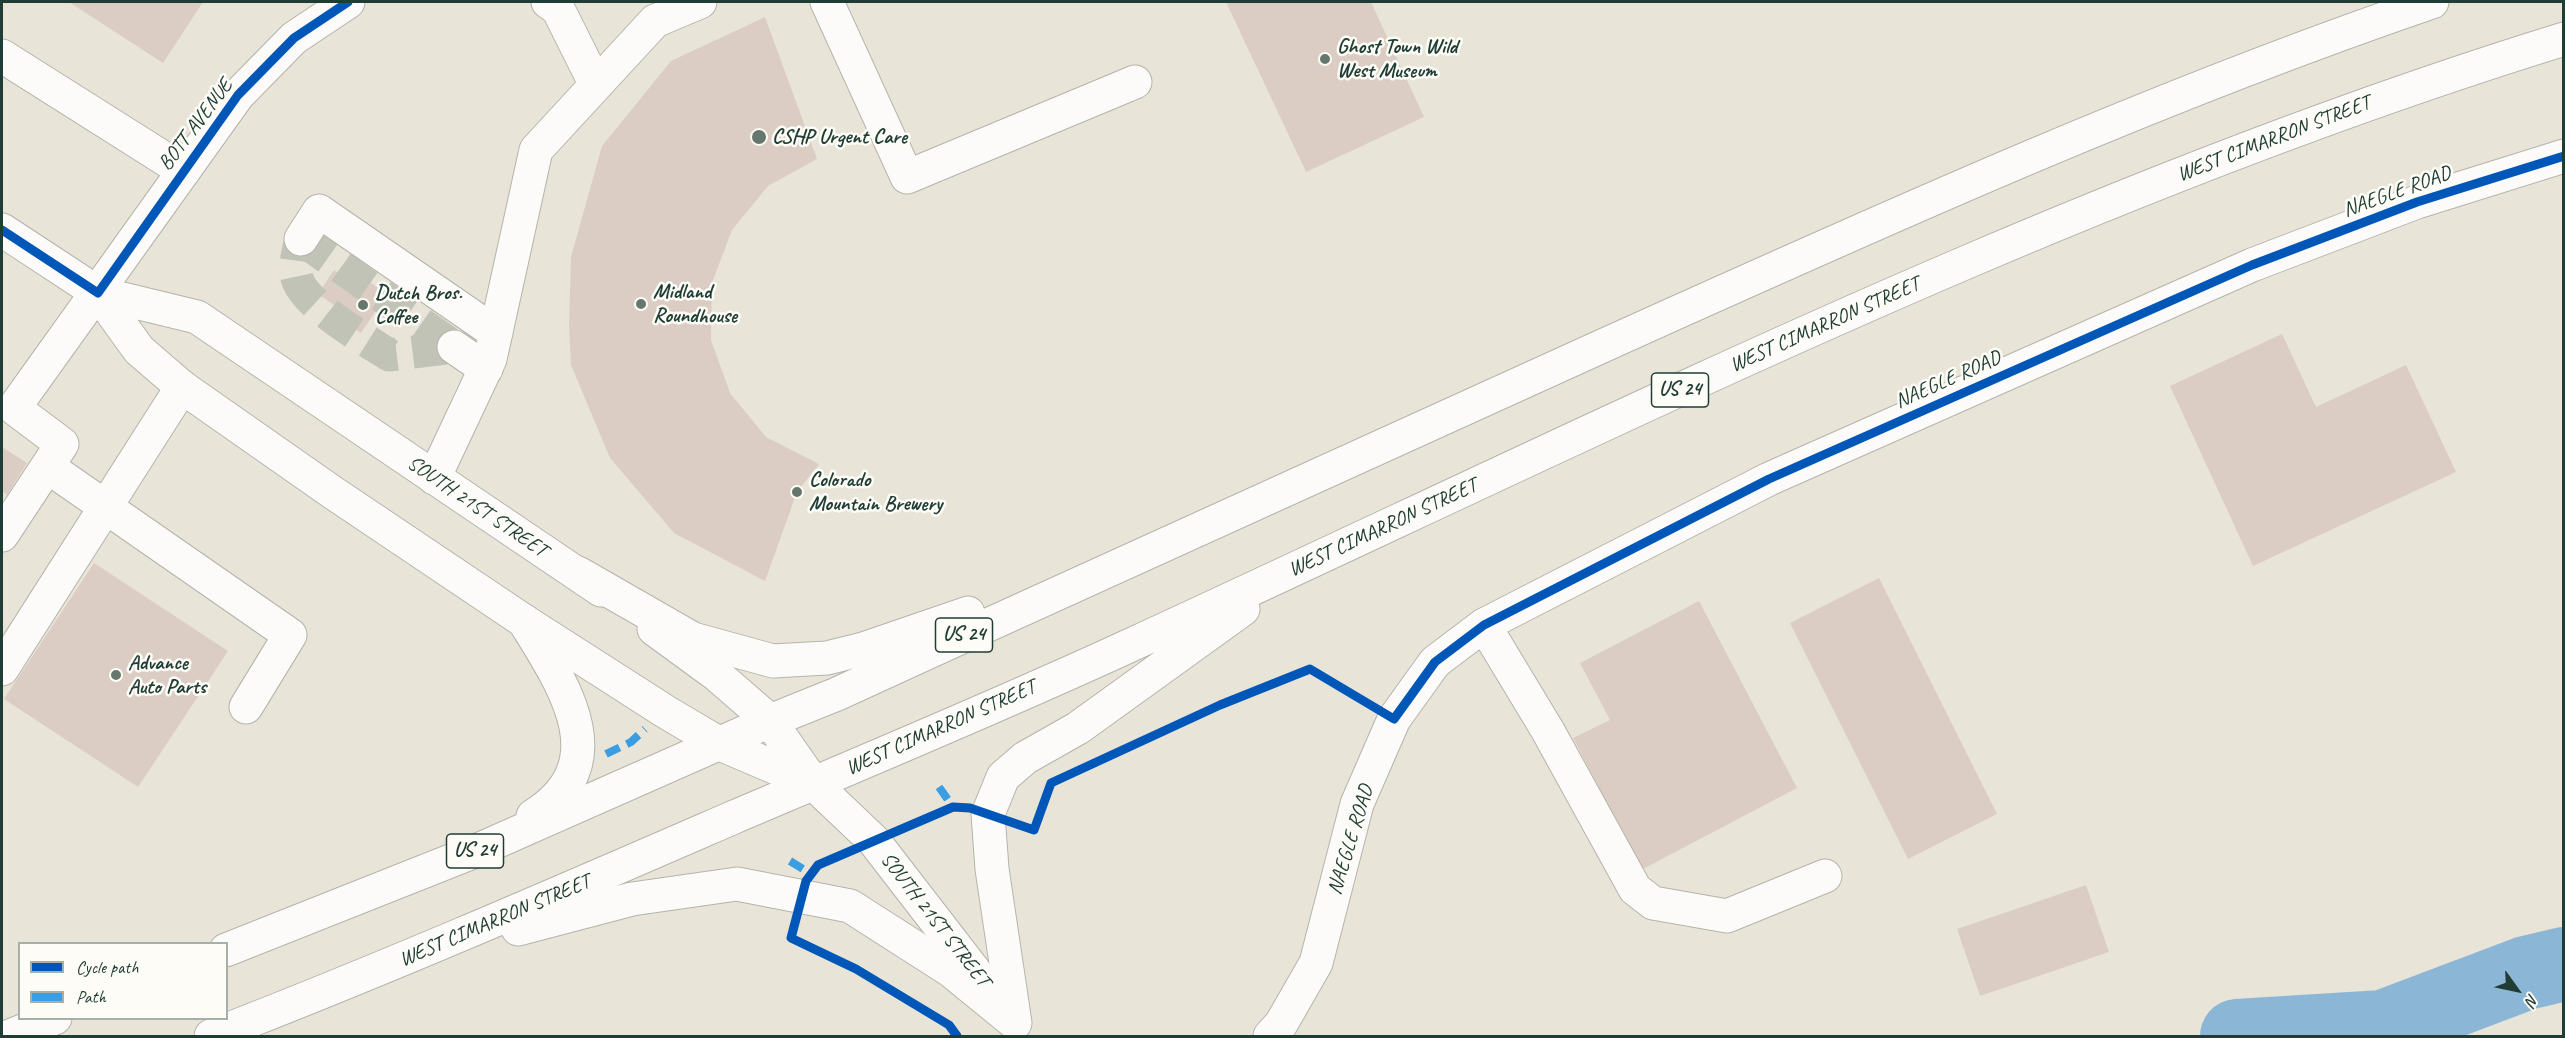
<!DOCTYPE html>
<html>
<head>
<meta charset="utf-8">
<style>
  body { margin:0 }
  #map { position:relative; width:2565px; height:1038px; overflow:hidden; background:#e9e4d8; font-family:Caveat,sans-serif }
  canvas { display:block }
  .frame { position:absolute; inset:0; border:3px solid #1f3d34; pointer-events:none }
  .legend { position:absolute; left:18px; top:942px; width:210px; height:78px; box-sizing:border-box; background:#fdfcf7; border:2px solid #a4b0a9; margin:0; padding:8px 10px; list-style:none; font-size:18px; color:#1f3d34 }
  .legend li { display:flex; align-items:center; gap:12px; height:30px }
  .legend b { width:30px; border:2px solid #a4b0a9 }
  .north { position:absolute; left:2487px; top:960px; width:60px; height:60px; -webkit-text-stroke:4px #fdfcf7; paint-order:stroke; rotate:123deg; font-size:16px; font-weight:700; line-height:24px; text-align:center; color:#1f3d34 }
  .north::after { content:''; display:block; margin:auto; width:21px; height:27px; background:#1f3d34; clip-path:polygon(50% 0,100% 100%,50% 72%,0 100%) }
</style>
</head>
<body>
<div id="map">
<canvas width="2565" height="1038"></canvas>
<div class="frame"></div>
<ul class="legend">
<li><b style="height:8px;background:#0057b8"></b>Cycle path</li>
<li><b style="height:8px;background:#3c9ee2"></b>Path</li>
</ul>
<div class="north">N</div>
</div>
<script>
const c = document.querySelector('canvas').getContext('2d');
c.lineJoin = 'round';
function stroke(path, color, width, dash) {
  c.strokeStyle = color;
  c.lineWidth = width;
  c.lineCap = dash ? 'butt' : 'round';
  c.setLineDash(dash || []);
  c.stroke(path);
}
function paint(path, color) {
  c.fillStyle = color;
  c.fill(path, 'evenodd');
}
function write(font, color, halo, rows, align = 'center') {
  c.font = font + ' Caveat,sans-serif';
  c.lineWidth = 5;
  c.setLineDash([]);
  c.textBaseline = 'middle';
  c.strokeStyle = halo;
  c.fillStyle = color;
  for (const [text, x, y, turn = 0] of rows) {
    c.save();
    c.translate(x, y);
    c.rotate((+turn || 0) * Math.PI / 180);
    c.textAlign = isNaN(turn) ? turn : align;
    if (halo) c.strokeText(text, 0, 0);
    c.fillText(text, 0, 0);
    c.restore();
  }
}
stroke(new Path2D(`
  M2237 1036 2383 1027 2526 973 2564 964`), '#8bb6d6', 74);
paint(new Path2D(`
  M69 2H203L163 63Z
  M1226 2H1371L1424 117 1306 172Z
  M765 17 817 159 768 186 732 230 712 283 711 340 730 393 766 437 819 464 797 492 765 581 674 533 610 458 571 365 569 326 571 257 602 146 671 61Z
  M334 270 363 289 368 281 387 294 361 333 342 321 347 314 318 294Z
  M2282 334 2316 407 2406 365 2456 472 2253 566 2170 386Z
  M2 447 27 463 7 495 2 491Z
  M94 563 228 651 138 787 4 699Z
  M1879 578 1997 814 1908 859 1790 623Z
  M1699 601 1797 788 1641 870 1573 738 1610 720 1580 663Z
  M2086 885 2109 952 1980 996 1957 929Z`), '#dccdc4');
stroke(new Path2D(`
  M301 239 454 347 389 355C366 340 307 306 298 281 293 268 298 252 301 239Z`), '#c1c3b7', 33, [33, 16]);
const minor = new Path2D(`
  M548 2 558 9 596 85
  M827 2 907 177 1135 82
  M2 56 184 171
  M301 239 319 211 496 333
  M454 347 486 369
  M48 467 290 635 246 707
  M434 478 490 359 536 150 655 21 700 2
  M2 535 62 444 14 408 238 95 294 38 348 2
  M1484 625 1548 731 1635 889 1653 903 1727 916 1825 876
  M2 669 182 387
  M1270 1036 1281 1024 1316 963 1357 804 1394 719 1435 662 1484 625 1769 479 2252 265 2417 202 2564 156`);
const major = new Path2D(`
  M2 230 98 293 197 317 601 590
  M98 293 139 350 182 387 332 492 524 621 666 712 720 744 814 784
  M654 629 717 675 770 721 814 784 874 841 996 999`);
const highway = new Path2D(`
  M578 573 693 639 773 661 827 658 863 649 968 613
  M524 621C563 684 618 763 533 816
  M518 929 632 899 737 884 850 906 950 970 1015 1023
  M226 950 478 850 770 721 837 694C1094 576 1352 460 1609 343 1880 221 2151 98 2432 2
  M1015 1023 992 869 988 814 1003 777 1025 758 1078 728 1243 609
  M10 1036 55 1018
  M211 1036C387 968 559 893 732 818 866 761 1001 705 1133 644 1603 428 2068 192 2564 39`);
stroke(minor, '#b4b4ab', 35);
stroke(major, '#b4b4ab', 35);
stroke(highway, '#b4b4ab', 35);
stroke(minor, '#fcfbf9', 33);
stroke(major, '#fcfbf9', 33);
stroke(highway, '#fcfbf9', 33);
stroke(new Path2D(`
  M606 754 631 742 645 729
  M939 787 953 807
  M790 861 811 874`), '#3c9ee2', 8, [15, 8]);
stroke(new Path2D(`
  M2 230 98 293 238 95 294 38 348 2
  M957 1036 949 1025 856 969 791 938 806 881 818 865 953 807 970 808 1034 830 1051 783 1220 705 1310 669 1394 719 1435 662 1484 625 1769 479 2252 265 2417 202 2564 156`), '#0057b8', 9);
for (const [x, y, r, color] of [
  [1325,59,6,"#66776d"],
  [759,137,8,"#66776d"],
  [641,304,6,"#66776d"],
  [363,305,6,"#66776d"],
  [797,492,6,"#66776d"],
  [116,675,6,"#66776d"]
]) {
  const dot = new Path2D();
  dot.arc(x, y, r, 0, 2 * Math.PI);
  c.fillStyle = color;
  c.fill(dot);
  stroke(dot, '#fdfcf7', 2);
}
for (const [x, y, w] of [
  [1680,390,57],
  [964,635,57],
  [475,851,57]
]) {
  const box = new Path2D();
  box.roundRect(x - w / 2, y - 17, w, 34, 4.5);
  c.fillStyle = '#fdfcf7';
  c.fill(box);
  stroke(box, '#1f3d34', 1.5);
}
write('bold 20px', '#1f3d34', null, [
  ["US 24",1680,390],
  ["US 24",964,635],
  ["US 24",475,851]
]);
write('bold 21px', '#1f3d34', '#fdfcf7', [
  ["Ghost Town Wild",1337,47],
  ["West Museum",1337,71],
  ["CSHP Urgent Care",772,137],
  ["Midland",653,292],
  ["Roundhouse",653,316],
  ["Dutch Bros.",375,293],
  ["Coffee",375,317],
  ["Colorado",809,480],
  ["Mountain Brewery",809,504],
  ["Advance",128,663],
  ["Auto Parts",128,687]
], 'left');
write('21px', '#1f3d34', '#fdfcf7', [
  ["BOTT AVENUE",196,125,-53],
  ["WEST CIMARRON STREET",2274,139,-21],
  ["NAEGLE ROAD",2397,192,-20],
  ["WEST CIMARRON STREET",1825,325,-24],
  ["NAEGLE ROAD",1948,380,-24],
  ["SOUTH 21ST STREET",477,507,34],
  ["WEST CIMARRON STREET",1383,528,-25],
  ["WEST CIMARRON STREET",941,728,-24],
  ["NAEGLE ROAD",1351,840,-73],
  ["SOUTH 21ST STREET",935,920,52],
  ["WEST CIMARRON STREET",495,921,-23]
]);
</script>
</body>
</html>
